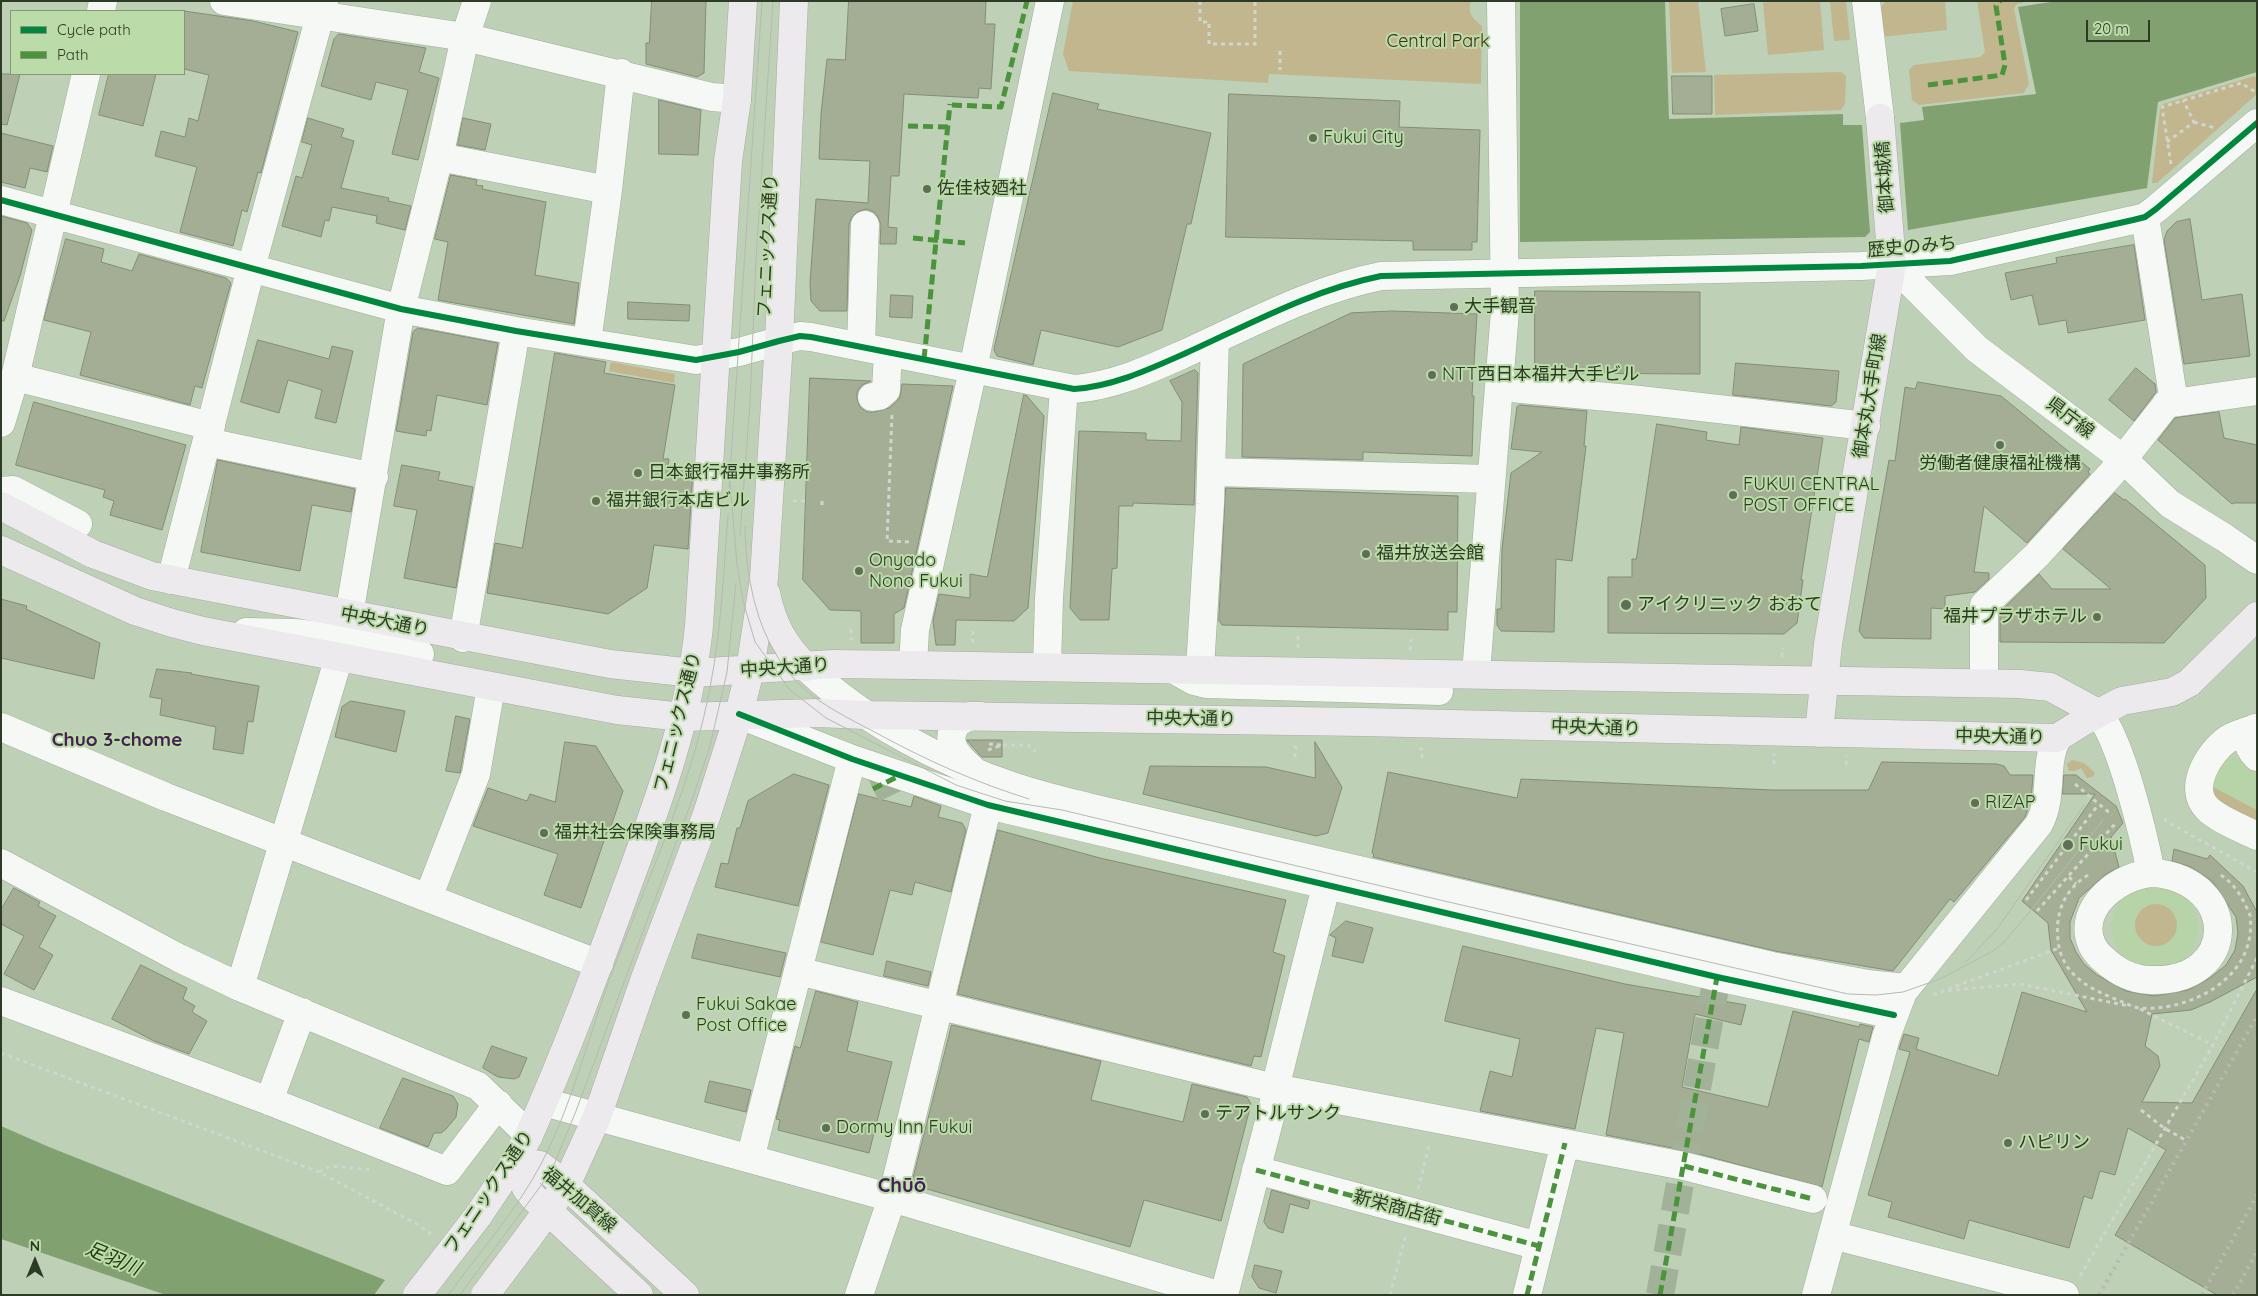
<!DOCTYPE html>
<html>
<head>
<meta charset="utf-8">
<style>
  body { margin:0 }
  #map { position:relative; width:2258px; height:1296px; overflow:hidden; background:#bed0b5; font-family:Quicksand,sans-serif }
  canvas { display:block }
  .frame { position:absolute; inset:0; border:2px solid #2d3a26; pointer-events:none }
  .legend { position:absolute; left:10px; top:10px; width:175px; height:65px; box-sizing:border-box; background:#bbdca9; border:1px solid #829b75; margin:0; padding:6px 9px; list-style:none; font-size:15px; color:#2d3a26 }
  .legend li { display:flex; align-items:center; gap:10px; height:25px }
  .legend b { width:25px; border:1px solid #829b75 }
  .north { position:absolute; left:10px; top:1236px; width:50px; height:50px; -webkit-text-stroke:4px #bbdca9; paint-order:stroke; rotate:0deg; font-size:14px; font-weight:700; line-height:20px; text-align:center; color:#2d3a26 }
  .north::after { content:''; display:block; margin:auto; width:18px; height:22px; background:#2d3a26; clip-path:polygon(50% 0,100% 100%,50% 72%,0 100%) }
  .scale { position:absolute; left:2086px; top:20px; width:64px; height:22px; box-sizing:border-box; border:2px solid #2d3a26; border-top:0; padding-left:6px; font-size:15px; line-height:18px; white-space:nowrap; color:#2d3a26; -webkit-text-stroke:4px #bbdca9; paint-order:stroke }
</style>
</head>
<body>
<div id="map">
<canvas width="2258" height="1296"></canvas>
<div class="frame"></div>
<ul class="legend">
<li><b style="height:6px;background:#00873e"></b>Cycle path</li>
<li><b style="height:6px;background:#4b933d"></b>Path</li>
</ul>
<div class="north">N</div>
<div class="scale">20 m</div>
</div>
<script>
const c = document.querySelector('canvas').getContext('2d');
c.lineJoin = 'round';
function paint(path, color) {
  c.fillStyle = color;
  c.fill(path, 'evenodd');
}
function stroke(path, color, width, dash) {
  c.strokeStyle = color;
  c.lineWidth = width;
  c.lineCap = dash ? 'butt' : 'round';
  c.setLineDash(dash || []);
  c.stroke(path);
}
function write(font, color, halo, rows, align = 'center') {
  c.font = font + ' Quicksand,"Noto Sans JP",sans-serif';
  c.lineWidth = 4;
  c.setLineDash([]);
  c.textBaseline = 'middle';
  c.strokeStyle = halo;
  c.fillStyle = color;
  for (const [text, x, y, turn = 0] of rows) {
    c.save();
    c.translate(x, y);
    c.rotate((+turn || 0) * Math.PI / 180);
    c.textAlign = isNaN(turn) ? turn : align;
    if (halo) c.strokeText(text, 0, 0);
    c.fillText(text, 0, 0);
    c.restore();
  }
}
paint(new Path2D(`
  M2227 754 2257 771V810L2209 785Z
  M2112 927a43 43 0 1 1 86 0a43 43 0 1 1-86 0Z`), '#b7d4a8');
paint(new Path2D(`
  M1073 1H1471C1467 13 1473 19 1482 26L1481 84 1269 74 1268 83 1069 71 1063 54Z
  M1669 1H1698L1706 72 1672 73Z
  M1776 1H1820L1824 50 1768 55 1763 3Z
  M1830 1H1846L1850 40 1834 41Z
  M1886 1H1945L1947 30 1881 37 1880 8Z
  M1977 1H2029L2017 4 2014 9 2029 84 2024 93 1919 105 1912 100 1909 70 1914 65 1980 57 1985 52Z
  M1841 72 1846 76 1845 104 1841 110 1715 115 1714 75Z
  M2254 76 2257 79V94L2157 183H2152L2160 107 2163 104Z
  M611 362 675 374 674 383 609 371Z
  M2072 760 2084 763 2094 772V776L2087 778 2081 768 2075 771H2069L2067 764Z
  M2209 785 2257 810V823C2237 812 2218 807 2209 785Z
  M2135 925a21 21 0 1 1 42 0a21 21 0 1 1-42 0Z`), '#c2b68f');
paint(new Path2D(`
  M1520 1H1665L1669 119 1843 114V125H1862L1870 232 1865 237 1520 242Z
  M2057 1H2257V72L2158 102 2147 188 1908 230 1900 123 1924 120 1922 107 2036 94 2018 7Z
  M1 1126 49 1147 385 1280 374 1295H166L1 1239Z`), '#82a170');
const building = new Path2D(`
  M652 1H706L704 73 697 77 646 64V43H649Z
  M849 1H986L985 24H995L991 89 979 88 978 98 904 94 899 176H891L888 227 897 228 896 244H880L881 225 878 217 874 212 866 209 857 212 852 217 849 224 847 311H820L811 301 810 283 816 199 868 203 870 161 819 159 821 114 827 59 845 60Z
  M1754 4 1758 31 1725 36 1721 9Z
  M184 11 253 21 298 32 261 173 258 172 247 212 242 210 233 246 180 232 197 167 155 156 161 131 185 137 189 118 198 121 209 75 184 69Z
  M339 34 426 48 419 72 439 78 418 160 392 154 408 90 376 82 371 100 321 86 334 39Z
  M1 74H20L7 125 1 124Z
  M109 74H156L143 126 99 115Z
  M1672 76H1712V114H1673Z
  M1053 93 1099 104 1097 109 1211 133 1191 224H1187L1162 330 1118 347 1041 330 1033 365 997 356 994 350Z
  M1229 94 1400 101 1399 127 1480 130 1477 242H1472V250H1413V241L1226 237Z
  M659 100 701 110 698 155 659 154Z
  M308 118 344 129 341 137 354 141 341 188 389 198 388 201 411 206 405 230 376 223 377 216 332 207 329 221 325 220 321 237 282 226 296 176 302 178 312 145 302 142Z
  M463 118 491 124 485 150 458 145Z
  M1 133 53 146 47 172 30 168 25 188 1 182Z
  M451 175 477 180 476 185 483 186 482 189 546 202 535 275 579 283 574 324 438 300 448 242 435 239Z
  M1 216 27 223 32 230 20 276 4 321H1Z
  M2190 219 2202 300 2242 294 2250 356 2184 364 2164 240 2167 231 2176 222Z
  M66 239 104 249 101 262 132 271 139 254 226 278 231 283 204 380 202 388 195 386 190 405 80 375 91 332 44 320Z
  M2134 245 2145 320 2068 333 2066 320 2039 325 2032 295 2011 300 2005 273 2057 263 2056 258Z
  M1535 291 1700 292V374L1535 373Z
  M891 295 913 296 912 318 890 317Z
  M628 302 690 305 689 321 628 319Z
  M1392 311 1477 314 1472 396H1474L1472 456 1363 452V460L1242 457 1243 364 1351 313Z
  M418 328 498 343 487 405 437 395 431 431 427 430 426 436 396 431 413 332Z
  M258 340 329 359 332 346 353 351 336 423 315 418 322 390 288 380 279 413 241 402Z
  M555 353 606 362 604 373 675 385 663 459H669L668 466 693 470 688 549 654 545 647 588 608 614 487 593 495 543 522 548Z
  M1736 363 1839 371 1836 402 1831 406 1733 395Z
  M2136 368 2155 384 2156 392 2134 421 2109 400Z
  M1195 370 1198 373 1194 505 1133 503V506H1119L1117 568 1112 569 1109 620H1080L1070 608 1079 431 1146 433V440L1181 441 1182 402 1170 381Z
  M810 378 871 381 862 385 857 392V399L860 407 867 412H874L889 408 896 402 900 397 902 384 953 386 904 608 894 614V643H861V611L830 610 803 580Z
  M1918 382 2001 396 2090 469 2088 472 2090 474 2027 543 1984 506 1974 572 1989 573V579L1975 592 1945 596V609L1931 608V639L1864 638 1859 631 1889 460 1895 461 1905 387 1915 389Z
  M1024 395 1027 396 1044 416 1028 608 1014 621 956 620 955 645H936L933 621 939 594 970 598V574L987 577Z
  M34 402 186 445 162 530 110 515 114 501 103 497 105 490 16 465Z
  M1520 405 1587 411 1584 446H1586L1572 561 1556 559 1554 632 1501 631 1497 625V609H1501L1502 549 1511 473 1542 452 1511 449 1517 407Z
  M2219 412 2224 438 2257 445V503H2234L2232 504 2158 440 2175 418Z
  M1657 424 1707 432 1706 440 1739 445 1741 427 1823 438 1801 580H1803L1797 623 1784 634 1608 633V577H1632V559H1636Z
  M218 460 355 489 351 512 312 505 300 571 201 552Z
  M402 465 440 472 438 480 473 487 456 588 404 578 417 510 394 506Z
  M1226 488 1458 496 1457 612H1448V630L1222 625 1219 621Z
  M2115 493 2124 500 2125 499 2205 565 2206 598 2164 643 2000 642V612L2039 574 2052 589H2111L2063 549Z
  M1 599 27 606 26 609 100 643 94 679 1 658Z
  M157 669 192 673 191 674 259 686 253 722 248 721 243 754 213 749 216 727 160 715 162 699 150 697Z
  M351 701 405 711 396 752 335 737 342 707Z
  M456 716 470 719 460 773 446 771Z
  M967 740H1002V757H982Z
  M565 742 596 746 623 791 609 832H607L581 908 544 895 558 854 473 826 488 788 527 801 530 794 555 802Z
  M1315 742 1342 787 1328 833 1316 836 1143 794 1150 766 1266 767 1315 778Z
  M1882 762 1997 764 2004 766 2010 775H2033L2031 800 2025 817 1954 902 1950 899 1893 971 1775 951 1373 857 1374 854 1372 853 1388 772 1517 798 1521 779 1773 790H1868Z
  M794 774 829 785 798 906 715 887 721 863 728 864 737 828H740L748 801Z
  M2064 775H2076L2116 806 2123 823 2111 837 2119 867 2106 874 2079 898 2070 922V938L2076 952 2084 964 2097 975 2126 991 2154 996 2188 990 2210 978 2226 965 2235 950 2238 933 2236 917 2212 881 2191 867 2172 861 2174 849 2207 859 2210 855 2243 886 2257 912V977L2210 1002 2191 1010 2152 1014 2145 1046 2158 1056 2160 1066 2142 1102 2192 1103 2257 989V1295H2217L2115 1235 2166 1150 2128 1128 2115 1175 2100 1171 2092 1199 2084 1196 2069 1248 1969 1220 1964 1239 1888 1217 1892 1202 1868 1195 1910 1052 1899 1049 1904 1034 1919 1038 1916 1049 1998 1076 2022 992 2087 1012 2051 950 2048 923 2022 901 2095 794H2063Z
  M859 794 911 807 914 796 941 806 938 817 962 823 966 830 951 892 915 882 912 895 890 890 873 955 821 942Z
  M998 830 1100 858 1286 900 1273 952 1285 956 1261 1057 1254 1056 1251 1066 958 994Z
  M14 888 40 902 38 906 56 916 39 947 53 955 34 990 4 974 24 936 1 924V910Z
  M1346 921 1373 928 1363 963 1332 956 1336 938 1330 935Z
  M698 934 786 953 780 977 692 958Z
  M1463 946 1625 984 1746 1005 1741 1025 1695 1014 1682 1087 1768 1107 1793 1011 1859 1027 1860 1024 1873 1027 1869 1042 1859 1039 1822 1187 1688 1151 1606 1135 1624 1033 1596 1028 1575 1129 1480 1111 1490 1071 1512 1077 1520 1039 1445 1021Z
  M887 961 931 972 928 986 884 976Z
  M141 965 187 988 183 999 195 1006 192 1012 207 1021 189 1054 154 1041 112 1019Z
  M816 991 858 1002 847 1051 892 1062 869 1153 778 1130 780 1120 776 1119 795 1046 800 1048Z
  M952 1025 1101 1061 1091 1100 1183 1122 1192 1084 1247 1097 1251 1104 1221 1221 1144 1200 1130 1247 913 1185 912 1183Z
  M492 1046 527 1058 519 1077 514 1079 498 1077 483 1068Z
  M403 1078 453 1096 458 1104 456 1117 446 1129 441 1133H434L428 1147 380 1128Z
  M710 1081 751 1090 746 1112 705 1102Z
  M1272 1190 1310 1201 1308 1209 1290 1204 1283 1233 1268 1228 1264 1222Z
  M1255 1265 1282 1271 1276 1293 1259 1288 1252 1277Z`);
paint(building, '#a4ae94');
stroke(building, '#848d77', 1);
stroke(new Path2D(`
  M873 789 908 772
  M1660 1295 1717 977`), '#a1b298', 28, [28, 14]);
const minor = new Path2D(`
  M224 1 465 37 712 97 737 99
  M1866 1 1880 118
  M101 11 103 1
  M439 157 608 190
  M1 200 401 309 516 331 696 360 739 352 779 341 800 336 811 337 1074 389C1114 386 1150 369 1186 353 1250 324 1312 290 1381 276L1861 266 1950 261 2133 220 2145 217 2156 209 2257 123
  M1892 264 1977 349 2123 459 2170 504 2225 538 2257 560
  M587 342 608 190 621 73
  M861 346 865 225
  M15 377 211 426
  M1500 387 1640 400 1866 426
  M872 397 879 396 886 390 888 352
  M2166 404 2257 391
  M1 423 15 377 86 74
  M207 442 374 477
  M1211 472 1491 479
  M1 491 13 490 78 524
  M171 580 251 268 324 1
  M349 615 401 309 439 157 465 37 477 1
  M246 632 295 633 340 638 420 654
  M463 638 516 331
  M913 665 915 630 970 383 1050 1
  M806 667C863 721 940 762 1015 787 1039 795 1064 801 1088 807L1772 966 1868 984 1905 988
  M1047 667 1049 598 1064 388
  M1200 669 1210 504 1215 340
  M1178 672 1194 681 1206 684 1439 691
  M1476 673 1505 311 1501 1
  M1984 683V605L2037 555 2112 473 2173 396 2145 217
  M2098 713C2121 739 2144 837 2151 873
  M740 715 852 759 988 805 1717 977 1894 1015
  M1 727 166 797 599 964
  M2255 728C2245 739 2247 747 2257 757
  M2257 728C2247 731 2237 734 2228 739 2209 752 2187 788 2207 808 2217 819 2243 829 2257 836
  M971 768C956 755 943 741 958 722L971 716H980
  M1 863 179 958 240 987 478 1086 529 1135
  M2155 873C2240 882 2239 982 2152 980 2138 980 2124 975 2113 967 2105 961 2096 954 2092 945 2075 907 2122 873 2155 873Z
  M428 898 476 774 491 687
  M798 971 1275 1088 1684 1166 1813 1199
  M240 987 339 657
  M1 1001 269 1101 447 1171 498 1104
  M269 1101 302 1012
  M544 1102 892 1198 1218 1295
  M750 1159 852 759
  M1256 1170 1539 1246
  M1832 1235 2065 1295
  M859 1295 892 1198 988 805
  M1224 1295 1274 1102 1275 1088 1331 867
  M1527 1295 1565 1143
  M1816 1295 1886 1037 1903 992 2039 824C2054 796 2043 765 2057 738`);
const major = new Path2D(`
  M1 506 93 554 152 576 610 664 693 673 833 664 913 665C1282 670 1651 677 2020 684L2050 687 2098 713
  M1 550 135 611 172 623 203 631 617 710 683 717 817 713 865 715 1364 722 2057 738 2084 721 2122 701 2172 692 2189 683 2257 616
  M766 593C772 624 784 645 806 667
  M1819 733 1828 644 1892 264 1880 118
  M515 1161 540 1165 566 1185 685 1295
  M515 1161 526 1188 534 1198 639 1295
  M478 1216 515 1161 529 1135C566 1053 597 969 628 884 659 800 690 716 699 626L728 161 737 99 743 1
  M527 1239 566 1185 597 1117 644 981 707 814 739 714 750 670 764 578 779 341 794 1`);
stroke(minor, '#a0ae99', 29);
stroke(major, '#aaaba9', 29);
stroke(new Path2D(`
  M1200 1V22H1209V44H1255V1
  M1280 51V70
  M2194 122 2215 128
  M2167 142 2194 122 2183 100
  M2171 164 2162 107 2241 83 2257 93
  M892 415 887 541 912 542
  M793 501H805
  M822 501V509
  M851 629V639H853
  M1298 636V648
  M971 641H973V631
  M1410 650 1411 639
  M1782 657 1783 648
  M989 744 1001 745
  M1419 749H1422V759
  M988 750 1002 745H1028L1036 752
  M1295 757V747H1297
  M1774 764V754
  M1846 765 1847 756
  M2075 784 2112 815
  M2165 818 2166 821 2257 872
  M2088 875C2064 890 2055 913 2058 940 2061 974 2089 989 2118 1000 2125 1003 2132 1007 2139 1008 2188 1012 2258 979 2250 915 2243 899 2235 883 2219 874
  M2069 877 2076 884
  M2026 900 2098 805
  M2037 911 2115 824
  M1948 989 2059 948
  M1933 995 1943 991 2020 984 2129 1006
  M2140 1009 2213 1045
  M1 1053 319 1172 415 1223 434 1236
  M2141 1110 2164 1128 2187 1141
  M319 1172 331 1166 374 1170
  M1418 1189 1430 1142
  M2080 1276 2213 1045 2257 958
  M1390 1295 1406 1234`), '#d0d5cd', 3, [4, 4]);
stroke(minor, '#f5f8f4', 28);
stroke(major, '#eceaed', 28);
stroke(new Path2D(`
  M730 482 737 564 743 601 755 642 790 690 826 718 956 785 1005 801 1062 810 1440 900 1848 994 1876 995 1903 992 1940 979 1993 951 2003 943 2028 914 2103 820
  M729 488 762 1
  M745 526C746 587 760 653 810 694 832 711 858 723 882 736 930 762 978 783 1029 799
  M740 535 750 403 756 259 773 1
  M1966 962 1997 929 2084 805
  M448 1295C479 1253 517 1210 541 1164 573 1103 589 1034 613 970 645 886 683 804 704 716 720 650 723 582 728 515
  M460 1295 551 1172 576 1111 692 800 710 746 727 672 736 583`), '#b6bab2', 1);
stroke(new Path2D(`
  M2099 1295 2257 1016
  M2202 1295 2257 1195
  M2233 1295 2257 1252`), '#b6bab2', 4, [2.5, 5]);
const majorBridge = new Path2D(`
  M417 1295 478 1216
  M485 1295 527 1239`);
stroke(majorBridge, '#aaaba9', 29, []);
stroke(majorBridge, '#eceaed', 28);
stroke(new Path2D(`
  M1928 85 2002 75 2005 65 1996 6 2000 1
  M952 105 1001 107 1027 1
  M908 126 948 127
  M913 238 965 243
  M924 359 950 104
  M873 789 901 775
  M1684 1166 1813 1199
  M1256 1170 1539 1246
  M1527 1295 1565 1143
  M1660 1295 1717 977`), '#4b933d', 5, [10, 5]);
stroke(new Path2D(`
  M1 200 401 309 516 331 696 360 739 352 779 341 800 336 811 337 1074 389C1114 386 1150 369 1186 353 1250 324 1312 290 1381 276L1861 266 1950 261 2133 220 2145 217 2156 209 2257 123
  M739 714 852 759 988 805 1717 977 1894 1015`), '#00873e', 6);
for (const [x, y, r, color] of [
  [1313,138,5,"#606e58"],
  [927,189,5,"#606e58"],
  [1454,307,5,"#606e58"],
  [1432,375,5,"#606e58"],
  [2000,445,5,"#606e58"],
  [638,473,5,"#606e58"],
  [1733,495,5,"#606e58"],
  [596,501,5,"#606e58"],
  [1366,554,5,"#606e58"],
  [859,571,5,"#606e58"],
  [1626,605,6,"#606e58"],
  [2097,617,5,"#606e58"],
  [1975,803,5,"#606e58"],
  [544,833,5,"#606e58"],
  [2068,845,6,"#606e58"],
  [686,1015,5,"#606e58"],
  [1205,1114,5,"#606e58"],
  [826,1128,5,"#606e58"],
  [2008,1143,5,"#606e58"]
]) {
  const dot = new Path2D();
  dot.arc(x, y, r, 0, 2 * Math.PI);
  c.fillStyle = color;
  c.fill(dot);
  stroke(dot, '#bbdca9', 2);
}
write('18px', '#402d12', '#bbdca9', [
  ["Central Park",1438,42]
]);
write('18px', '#2d3a26', '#bbdca9', [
  ["Fukui City",1323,138],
  ["佐佳枝廼社",937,189],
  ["大手観音",1464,307],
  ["NTT西日本福井大手ビル",1442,375],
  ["労働者健康福祉機構",2000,464,"center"],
  ["日本銀行福井事務所",648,473],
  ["FUKUI CENTRAL",1743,485],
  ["POST OFFICE",1743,506],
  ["福井銀行本店ビル",606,501],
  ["福井放送会館",1376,554],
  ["Onyado",869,561],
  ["Nono Fukui",869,582],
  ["アイクリニック おおて",1637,605],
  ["福井プラザホテル",2087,617,"right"],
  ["RIZAP",1985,803],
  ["福井社会保険事務局",554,833],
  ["Fukui",2079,845],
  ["Fukui Sakae",696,1005],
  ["Post Office",696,1026],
  ["テアトルサンク",1215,1114],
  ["Dormy Inn Fukui",836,1128],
  ["ハピリン",2018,1143]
], 'left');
write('18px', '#2d3a26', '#bbdca9', [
  ["御本城橋",1885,177,-94],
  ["フェニックス通り",768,246,-87],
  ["歴史のみち",1912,247,-5],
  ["御本丸大手町線",1870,396,-81],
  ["県庁線",2070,418,37],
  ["中央大通り",385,622,11],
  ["中央大通り",785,668,-4],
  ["中央大通り",1191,719,1],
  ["フェニックス通り",678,722,-76],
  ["中央大通り",1596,728,2],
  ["中央大通り",2000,737,1],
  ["フェニックス通り",489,1192,-56],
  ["福井加賀線",579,1200,40],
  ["新栄商店街",1397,1208,15]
]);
write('bold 19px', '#451f55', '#bbdca9', [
  ["Chuo 3-chome",117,740]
]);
write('italic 19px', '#213a11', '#bbdca9', [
  ["足羽川",113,1259,23]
]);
write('bold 20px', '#451f55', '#bbdca9', [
  ["Chūō",902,1186]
]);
</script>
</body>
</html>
